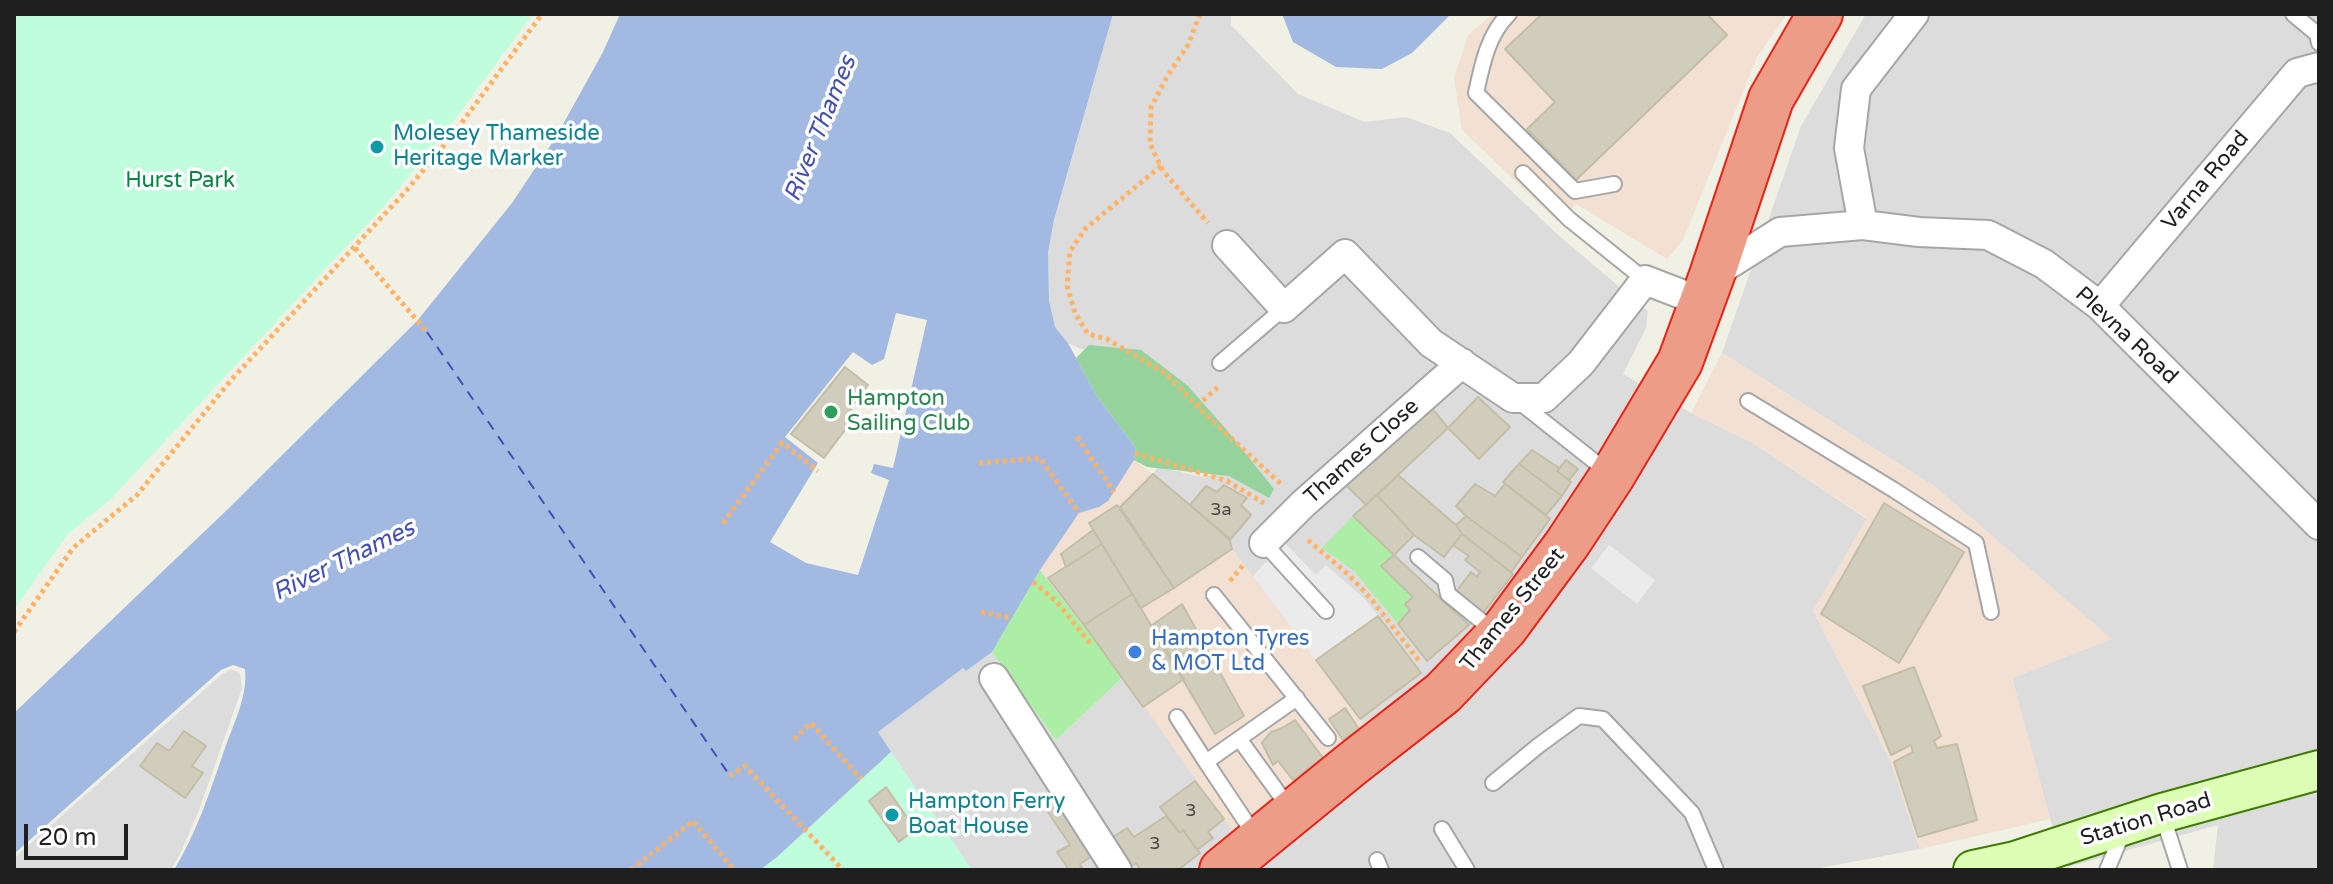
<!DOCTYPE html>
<html>
<head>
<meta charset="utf-8">
<style>
  body { margin:0 }
  #map { position:relative; width:2333px; height:884px; overflow:hidden; background:#f0f0e4; font-family:"Varela Round",sans-serif }
  canvas { display:block }
  .frame { position:absolute; inset:0; border:16px solid #1f1f1f; pointer-events:none }
  .scale { position:absolute; left:24px; top:824px; width:104px; height:36px; box-sizing:border-box; border:4px solid #1f1f1f; border-top:0; padding-left:10px; font-size:24px; line-height:28px; white-space:nowrap; color:#1f1f1f; -webkit-text-stroke:6px #fff; paint-order:stroke }
</style>
</head>
<body>
<div id="map">
<canvas width="2333" height="884"></canvas>
<div class="frame"></div>
<div class="scale">20 m</div>
</div>
<script>
const c = document.querySelector('canvas').getContext('2d');
c.lineJoin = 'round';
function paint(path, color) {
  c.fillStyle = color;
  c.fill(path, 'evenodd');
}
function stroke(path, color, width, dash) {
  c.strokeStyle = color;
  c.lineWidth = width;
  c.lineCap = dash ? 'butt' : 'round';
  c.setLineDash(dash || []);
  c.stroke(path);
}
function write(font, color, halo, rows, align = 'center') {
  c.font = font + ' "Varela Round",sans-serif';
  c.lineWidth = 7;
  c.setLineDash([]);
  c.textBaseline = 'middle';
  c.strokeStyle = halo;
  c.fillStyle = color;
  for (const [text, x, y, turn = 0] of rows) {
    c.save();
    c.translate(x, y);
    c.rotate((+turn || 0) * Math.PI / 180);
    c.textAlign = isNaN(turn) ? turn : align;
    if (halo) c.strokeText(text, 0, 0);
    c.fillText(text, 0, 0);
    c.restore();
  }
}
paint(new Path2D(`
  M1113 14H1231V25L1298 94 1365 122 1406 117 1450 133 1557 234 1648 311 1646 328 1623 374 1691 413 1751 442 1867 519 1813 611 1890 760 1920 849 1810 870H972L877 732 963 667 967 670 992 652 1056 740 1123 677 1367 728 1232 549 1229 538 1153 474 1158 467 1207 478 1228 456 1112 363 1068 343 1055 327 1049 300 1048 253 1054 221Z
  M1866 14H2319V870H2213L2218 825 2068 867 2050 819 2012 678 2111 639 1934 486 1722 353 1801 126Z
  M231 669 240 673 242 688 199 810 179 856 171 870H14V858L221 675Z`), '#dddcdc');
paint(new Path2D(`
  M1492 14H1787L1757 57 1683 240 1667 259 1576 204 1558 222 1462 130 1454 78 1468 35Z
  M1722 353 1934 486 2112 639 2012 678 2050 819 1920 849 1890 760 1813 611 1867 518 1751 442 1691 413Z
  M1134 460 1153 474 1229 538 1232 549 1367 728 1236 836 1123 677 1040 570 1079 513 1099 507 1108 501Z`), '#f2e0d2');
paint(new Path2D(`
  M1353 516 1394 555 1382 566 1413 597 1405 604 1410 610 1398 624 1354 571 1322 548Z
  M1040 570 1123 677 1056 740 992 652Z`), '#adeea7');
paint(new Path2D(`
  M1089 345 1141 350 1187 385 1226 429 1274 489 1269 498 1229 476 1147 467 1134 460 1136 448 1096 395 1076 358Z`), '#96d39c');
paint(new Path2D(`
  M14 14H533L444 134 387 203 111 499 68 534 14 610Z
  M891 752 972 870H760L777 857Z`), '#bffddd');
paint(new Path2D(`
  M1284 542 1316 575 1326 565 1364 598 1378 616 1316 660 1253 576Z
  M1609 545 1655 580 1637 604 1591 568Z`), '#ebebeb');
paint(new Path2D(`
  M620 14H1113L1054 220 1048 253 1049 300 1055 327 1068 343 1096 395 1136 448 1134 460 1108 501 1099 507 1079 513 1040 570 992 652 966 671 963 668 878 732 891 752 777 857 760 870H174C197 832 211 789 225 748 234 723 248 695 245 669L233 665 221 670 14 854V713L228 509 417 321 512 203 556 137 603 52ZM896 313 927 320 893 468 874 464 871 473 889 480 858 575 806 563 770 542 818 463 785 437 853 352 872 365 884 359Z
  M1282 14H1451L1412 53 1382 69 1336 67 1293 42Z`), '#a2bae1');
stroke(new Path2D(`
  M427 332 730 776`), '#444fb6', 2, [10, 8]);
const building = new Path2D(`
  M1542 14H1707L1727 35 1576 180 1527 129 1555 102 1505 49Z
  M845 367 868 385 850 409 857 414 824 458 791 434Z
  M1478 397 1510 427 1479 459 1448 428Z
  M1431 407 1448 428 1366 505 1344 483Z
  M1532 450 1559 468 1557 471 1571 482 1562 496 1519 464Z
  M1566 460 1578 469 1569 480 1557 471Z
  M1519 464 1562 496 1546 515 1503 482Z
  M1153 474 1229 538 1232 549 1174 588 1120 507Z
  M1398 475 1456 525 1462 534 1444 557 1414 535 1377 495Z
  M1475 484 1495 496 1505 484 1550 519 1522 557 1466 516 1456 506Z
  M1224 485 1247 498 1241 505 1251 515 1230 540 1190 505 1206 486 1217 492Z
  M1377 495 1414 535 1394 555 1353 516Z
  M1884 503 1964 552 1899 663 1821 614Z
  M1117 505 1174 588 1141 608 1089 523Z
  M1466 516 1522 557 1511 572 1462 534 1456 525Z
  M1093 530 1102 544 1066 567 1061 554Z
  M1462 534 1513 574 1483 613 1456 592 1471 572 1477 577 1480 572 1465 560 1469 556 1453 545Z
  M1102 544 1132 594 1084 625 1048 578Z
  M1394 555 1469 625 1427 661 1398 624 1410 610 1405 604 1413 597 1381 566Z
  M1132 594 1184 679 1143 707 1084 625Z
  M1182 604 1244 716 1215 734 1151 626Z
  M1378 616 1421 673 1360 719 1316 660Z
  M1914 667 1941 736 1934 741 1937 748 1957 744 1977 820 1918 837 1894 762 1913 752 1911 745 1891 755 1863 686Z
  M1345 708 1359 729 1343 740 1329 719Z
  M1295 720 1323 758 1293 780 1278 761 1273 765 1262 743 1271 732 1282 728Z
  M184 731 206 746 192 766 203 773 185 798 140 766 157 743 169 751Z
  M1195 781 1224 819 1208 832 1213 838 1197 850 1183 830 1180 833 1160 807Z
  M886 787 915 829 899 842 869 801Z
  M1054 790 1095 854 1080 864 1082 867 1077 870H1069L1057 852 1070 845 1040 800Z
  M1166 816 1180 833 1183 830 1200 853 1178 870H1141L1136 863 1130 867 1113 837 1127 828 1134 837Z`);
paint(building, '#d1cdbd');
stroke(building, '#c3bea6', 2);
const lane = new Path2D(`
  M1509 14C1488 34 1482 65 1476 93L1575 191 1614 184
  M2293 14 2317 34 2319 43
  M1523 173 1569 219 1645 280
  M1220 363 1284 308
  M1518 401 1609 473
  M1748 401 1894 490 1976 543 1991 612
  M1264 543 1326 611
  M1418 557 1445 580 1448 594 1495 632
  M1214 595 1328 738
  M1177 717 1206 762 1297 698
  M1240 740 1290 809
  M1206 762 1256 837
  M1493 783 1538 746 1579 716 1603 719 1692 813 1716 870
  M2162 814 2180 870
  M1442 829 1467 870
  M1377 860 1381 870
  M2107 870 2123 832`);
const street = new Path2D(`
  M1863 225 1849 148 1856 89 1914 14
  M1227 245 1284 308 1345 254 1431 343 1513 398H1544L1581 363 1645 280 1702 302
  M1712 275 1780 232 1863 225 1919 232 1988 235 2044 264 2100 306 2319 525
  M2100 306 2297 73 2319 67
  M1264 543 1303 504 1462 363
  M994 678 1117 870`);
const secondary = new Path2D(`
  M1973 870 2015 861 2162 813 2319 770`);
const highway = new Path2D(`
  M1222 870 1352 764 1443 693 1505 628 1567 544 1612 476 1680 362 1712 275 1771 99 1820 14`);
stroke(lane, '#a6a6a6', 18);
stroke(street, '#a6a6a6', 32);
stroke(secondary, '#3d7c00', 42);
stroke(highway, '#e82318', 48);
stroke(new Path2D(`
  M1200 14 1188 45 1168 75 1151 107 1150 144 1163 171 1208 223
  M1161 166 1086 228 1070 251 1067 286 1075 313 1088 334 1107 339 1165 373 1203 412 1282 485
  M355 248 427 332
  M1197 406 1219 386
  M1077 437 1114 492
  M1135 453 1227 481 1264 503
  M979 463 1040 458 1079 513
  M723 523 782 443 818 471
  M1308 540 1349 575 1372 600 1420 662
  M1230 581 1244 564
  M1033 582 1057 602 1090 643
  M981 612 1012 618
  M14 632 73 548 137 495 232 379 406 191 455 132 542 14
  M794 739 811 723 861 779
  M730 776 745 766 843 870
  M631 870 693 821 734 870`), '#ffb367', 5, [4, 4]);
stroke(lane, '#fff', 14);
stroke(street, '#fff', 28);
stroke(secondary, '#ddfeb5', 38);
stroke(highway, '#ed9c87', 44);
for (const [x, y, r, color] of [
  [377,147,8,"#0f9aa8"],
  [831,412,8,"#2e9e5b"],
  [1135,652,8,"#3f7fe0"],
  [892,815,8,"#0f9aa8"]
]) {
  const dot = new Path2D();
  dot.arc(x, y, r, 0, 2 * Math.PI);
  c.fillStyle = color;
  c.fill(dot);
  stroke(dot, '#fff', 3);
}
write('18px', '#4c4a46', null, [
  ["3a",1221,510],
  ["3",1191,811],
  ["3",1155,844]
]);
write('22px', '#0d838f', '#fff', [
  ["Molesey Thameside",393,134],
  ["Heritage Marker",393,159],
  ["Hampton Ferry",908,802],
  ["Boat House",908,827]
], 'left');
write('22px', '#038643', '#fff', [
  ["Hurst Park",180,181]
]);
write('22px', '#1f1f1f', '#fff', [
  ["Varna Road",2206,181,-50],
  ["Plevna Road",2126,336,43],
  ["Thames Close",1362,452,-42],
  ["Thames Street",1513,610,-51],
  ["Station Road",2146,820,-17]
]);
write('22px', '#27864d', '#fff', [
  ["Hampton",847,399],
  ["Sailing Club",847,424]
], 'left');
write('22px', '#366cbe', '#fff', [
  ["Hampton Tyres",1151,639],
  ["& MOT Ltd",1151,664]
], 'left');
write('italic 24px', '#444fb6', '#fff', [
  ["River Thames",821,129,-68],
  ["River Thames",344,561,-26]
]);
</script>
</body>
</html>
